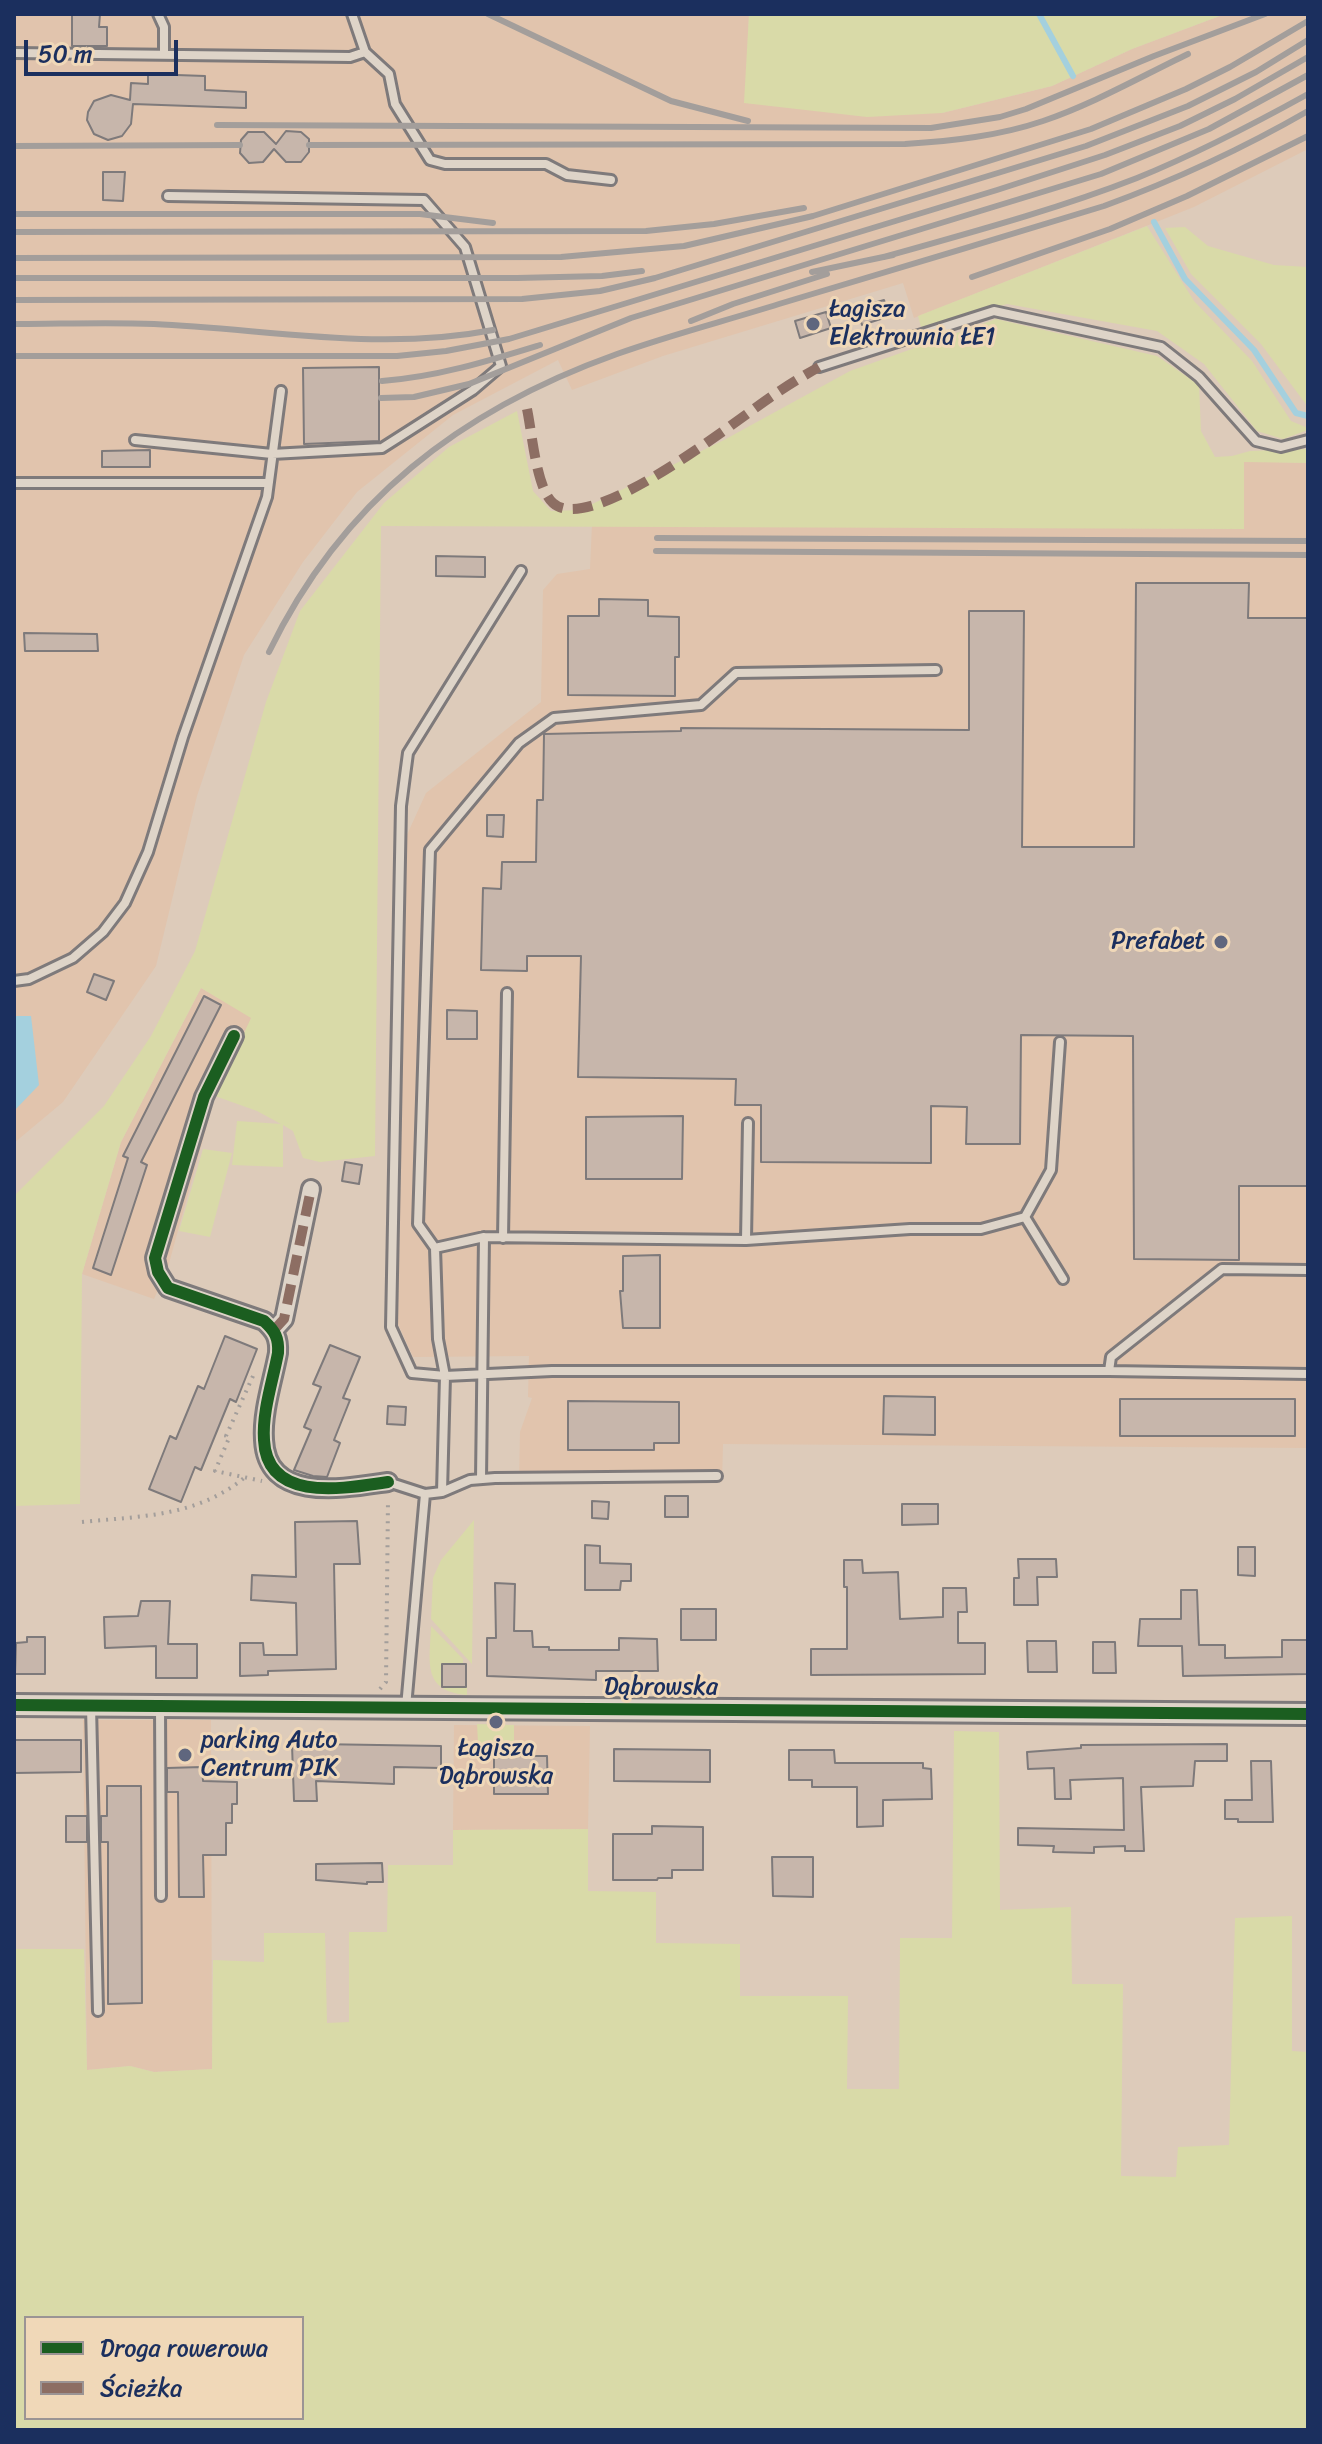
<!DOCTYPE html>
<html>
<head>
<meta charset="utf-8">
<style>
  body { margin:0 }
  #map { position:relative; width:1322px; height:2444px; overflow:hidden; background:#ddcbba; font-family:Sriracha,sans-serif }
  canvas { display:block }
  .frame { position:absolute; inset:0; border:16px solid #1b2f5e; pointer-events:none }
  .legend { position:absolute; left:24px; top:2316px; width:280px; height:104px; box-sizing:border-box; background:#f0d8b8; border:2px solid #9b9494; margin:0; padding:10px 14px; list-style:none; font-size:24px; color:#1b2f5e }
  .legend li { display:flex; align-items:center; gap:16px; height:40px }
  .legend b { width:40px; border:2px solid #9b9494 }
  .scale { position:absolute; left:24px; top:40px; width:154px; height:36px; box-sizing:border-box; border:4px solid #1b2f5e; border-top:0; padding-left:10px; font-size:24px; line-height:28px; white-space:nowrap; color:#1b2f5e; -webkit-text-stroke:6px #f0d8b8; paint-order:stroke }
</style>
</head>
<body>
<div id="map">
<canvas width="1322" height="2444"></canvas>
<div class="frame"></div>
<ul class="legend">
<li><b style="height:10px;background:#1b5e20"></b>Droga rowerowa</li>
<li><b style="height:10px;background:#8d6e63"></b>Ścieżka</li>
</ul>
<div class="scale">50 m</div>
</div>
<script>
const c = document.querySelector('canvas').getContext('2d');
c.lineJoin = 'round';
function paint(path, color) {
  c.fillStyle = color;
  c.fill(path, 'evenodd');
}
function stroke(path, color, width, dash) {
  c.strokeStyle = color;
  c.lineWidth = width;
  c.lineCap = dash ? 'butt' : 'round';
  c.setLineDash(dash || []);
  c.stroke(path);
}
function write(font, color, halo, rows, align = 'center') {
  c.font = font + ' Sriracha,sans-serif';
  c.lineWidth = 6;
  c.setLineDash([]);
  c.textBaseline = 'middle';
  c.strokeStyle = halo;
  c.fillStyle = color;
  for (const [text, x, y, turn = 0] of rows) {
    c.save();
    c.translate(x, y);
    c.rotate((+turn || 0) * Math.PI / 180);
    c.textAlign = isNaN(turn) ? turn : align;
    if (halo) c.strokeText(text, 0, 0);
    c.fillText(text, 0, 0);
    c.restore();
  }
}
paint(new Path2D(`
  M14 14H749L745 103 942 113 1052 86 1132 49 1225 14H1308V149L1194 207 914 318 903 283 663 356 572 390 558 360 453 415 357 492 303 562 244 655 197 796 156 966 63 1102 14 1143Z
  M1244 461 1308 463V1448L723 1444 722 1482H519L520 1432 532 1398 528 1397 529 1356 413 1357 398 1324 406 837 426 793 541 702 543 590 557 574 590 569 592 524 1244 529Z
  M201 988 252 1017 215 1096 168 1267 154 1299 82 1274 121 1142Z
  M83 1720H211L212 2069 154 2072 130 2066 87 2070Z
  M454 1725 590 1726 588 1829 453 1830Z`), '#e1c4ad');
paint(new Path2D(`
  M749 14H1225L1132 49 1052 86 942 113 867 117 744 103Z
  M1147 226 1194 301 1252 361 1291 421 1308 428V430L1283 439 1257 431 1204 364 1157 331 1007 304 921 327 918 316Z
  M1185 227 1208 246 1274 265 1308 267V407L1261 344 1191 274 1165 228Z
  M996 319 1157 356 1199 385 1201 431 1215 457 1232 456 1250 451 1308 449V463L1244 462V529L381 526 375 1156 320 1162 303 1158 293 1131 283 1125V1167L232 1165 237 1121 281 1124 257 1111 215 1096 251 1018 201 988 121 1142 82 1274 80 1504 14 1506V1196L104 1106 151 1036 195 951 266 702 300 611 384 503 449 447 517 411 533 491 551 511 580 510 724 440 850 371Z
  M203 1149 232 1153 210 1237 179 1231Z
  M474 1520 472 1664 431 1619 433 1578 441 1560Z
  M431 1626 463 1659V1664H442V1687H467V1695C421 1691 430 1661 431 1626Z
  M477 1724 514 1725V1749L490 1747 478 1743Z
  M954 1731 999 1732 1000 1910 1071 1907 1072 1984H1123L1121 2176 1176 2177 1178 2147 1229 2145 1235 1918 1292 1916V2051L1308 2052V2430H14V1949H84L87 2070 130 2066 154 2072 212 2069 213 1960 264 1962V1933H325L327 2023 349 2022V1932H387L388 1865H453V1830L588 1829V1891L656 1892V1943L740 1944V1996H848L847 2089H899L900 1938H952ZM302 2318V2418H26V2318Z`), '#d9daa8');
paint(new Path2D(`
  M14 1016H31L39 1085 14 1111Z`), '#a4d0de');
stroke(new Path2D(`
  M1039 14 1073 76
  M1154 222 1185 279 1254 350 1296 413 1308 416`), '#a4d0de', 6);
const building = new Path2D(`
  M72 14H100L99 27H107V46H72Z
  M148 74 205 76V90L246 92V108L133 104 131 124 122 136 108 140 94 134 87 120 88 112 94 101 111 95 130 100 131 83 148 84Z
  M286 131 301 132 309 139V152L301 162H286L274 149 263 162 249 163 240 153 241 140 248 132H264L276 144Z
  M103 172H125L123 201 103 200Z
  M884 300 890 316 862 325 857 308Z
  M826 312 831 328 800 338 795 321Z
  M379 367V441L304 444 303 368Z
  M150 450V467H102V451Z
  M436 556 485 557V577L436 576Z
  M1136 583H1249L1248 618H1308V1186H1239V1260L1134 1259 1133 1036 1021 1035 1020 1144H966L967 1107 931 1106V1163L761 1162V1105H735L736 1079 578 1077 581 956H527V971L481 970 483 888 501 889 502 862H536L537 800H543L544 734 681 731V728L969 730V611H1024L1022 847H1134Z
  M599 599 648 600V616L679 617V657H675V696L568 695V616H599Z
  M24 633 97 634 98 651H25Z
  M487 815H504L503 837 487 836Z
  M94 974 114 981 106 1000 87 992Z
  M204 996 221 1005 141 1162 147 1165 111 1275 93 1268 128 1158 123 1156Z
  M447 1010 477 1011V1039H447Z
  M683 1116 682 1179H586V1117Z
  M345 1162 362 1165 359 1184 342 1181Z
  M660 1255V1328H623L620 1291H623V1256Z
  M225 1336 257 1349 236 1402 230 1399 201 1470 195 1467 181 1502 149 1489 170 1436 176 1439 198 1386 204 1389Z
  M330 1345 360 1357 343 1398 350 1400 334 1440 340 1443 327 1477 313 1476 294 1470 311 1430 304 1427 321 1387 313 1384Z
  M884 1396 935 1397V1435L883 1434Z
  M1120 1399H1295V1436H1120Z
  M568 1401 679 1402V1443H654V1450H568Z
  M388 1406 406 1407 405 1425 387 1424Z
  M665 1496H688V1517H665Z
  M592 1501 609 1502 608 1519 592 1518Z
  M902 1504H938V1524L902 1525Z
  M357 1521 360 1564H334L336 1669 268 1671V1675L240 1676V1643H263L264 1655H297L296 1603 251 1600 252 1575 296 1577 295 1522Z
  M585 1545 600 1546V1563L631 1564V1581H621L620 1590H585Z
  M1238 1547H1255V1576L1238 1575Z
  M1018 1559H1056L1057 1577H1037L1038 1605H1014V1578H1019Z
  M844 1560H862L863 1573 898 1572 900 1619 943 1617V1588H966L967 1612H958V1643H985V1674L811 1675V1649H847V1587H844Z
  M495 1583 515 1584 514 1631H532L533 1647H549V1650H619V1638L657 1639 658 1671H596V1680L487 1676V1638H496Z
  M1181 1590H1197L1199 1645H1225V1658L1282 1657V1640H1308V1674L1183 1676 1182 1646H1138L1140 1619H1181Z
  M141 1601H170L168 1644H197V1678H156V1646L105 1648 104 1617 138 1616Z
  M681 1609H716V1640H681Z
  M27 1637H45V1674H15L16 1643 27 1642Z
  M1027 1641H1056L1057 1672H1028Z
  M1093 1642H1115L1116 1673H1093Z
  M442 1664H466V1687H442Z
  M14 1740H81V1772L14 1773Z
  M315 1744 441 1746V1768L394 1767V1784L316 1781 317 1801H294L292 1745Z
  M1227 1744V1761H1195L1193 1786 1141 1787 1144 1851H1125V1846L1094 1847V1853L1053 1852 1054 1846 1018 1845V1828L1124 1830 1123 1778 1070 1780 1071 1799H1055L1054 1768 1028 1769 1027 1752 1081 1748V1745Z
  M614 1749 710 1750V1782L614 1781Z
  M789 1750H834L835 1763H923V1768L931 1769 932 1799 883 1800V1826L857 1827V1787H812V1780H789Z
  M494 1756H547L548 1794H494Z
  M1251 1761H1271L1273 1822H1238V1819H1225V1800H1252Z
  M202 1767 203 1781 237 1782V1804H232V1823H226V1855H203L204 1897H179L178 1792H167V1768Z
  M107 1786H141L142 2003 108 2004V1842H101V1816H107Z
  M66 1816H87V1842H66Z
  M652 1826 703 1827V1870H672V1878H658L657 1880H613V1834H652Z
  M772 1857H813V1897L773 1896Z
  M382 1863 383 1882H367V1884L316 1880V1864Z`);
paint(building, '#c7b6ab');
stroke(building, '#7e7a7b', 2);
const service = new Path2D(`
  M158 14 164 27V55
  M352 14 365 52 389 74 395 104 430 160 445 164H546L567 175 611 180
  M14 53 350 57 365 52
  M819 367 994 311 1161 347 1199 377 1256 441 1281 447 1308 440
  M135 440 272 454 382 448 473 390 501 366 465 247 424 200 168 196
  M14 483H268
  M521 571 408 753 401 806 391 1327 412 1373 445 1376 552 1371H1109L1111 1357 1222 1269 1308 1270
  M936 670 736 673 701 705 554 718 519 743 430 850 418 1224 435 1248 484 1237 746 1240 910 1229H981L1025 1217 1063 1279
  M14 981 29 979 73 958 103 932 125 903 148 852 183 737 267 497 281 391
  M1025 1217 1051 1170 1060 1042
  M503 1238 507 993
  M746 1240 748 1123
  M435 1248 438 1339 445 1376 442 1492
  M1109 1371 1308 1374
  M481 1479 484 1237
  M388 1482 425 1494 406 1707
  M425 1494 442 1492 470 1480 495 1478 717 1476
  M91 1706 98 2011
  M160 1707 161 1896`);
const minor = new Path2D(`
  M234 1036 204 1097 155 1258 158 1272 168 1288 264 1321C275 1331 279 1338 278 1353 273 1380 262 1412 264 1440 267 1504 346 1488 388 1482
  M274 1330 284 1319 311 1189`);
const tertiary = new Path2D(`
  M14 1705 1308 1714`);
stroke(service, '#7e7a7b', 14);
stroke(minor, '#7e7a7b', 22);
stroke(tertiary, '#7e7a7b', 26);
stroke(new Path2D(`
  M253 1376 226 1436 229 1438 215 1471 262 1481
  M82 1522C141 1516 196 1517 244 1478
  M380 1689 386 1682 388 1500`), '#a39e9b', 4, [2, 6]);
stroke(service, '#ded4c8', 8);
stroke(minor, '#ded4c8', 16);
stroke(tertiary, '#ded4c8', 20);
stroke(new Path2D(`
  M488 14 671 101 748 121
  M217 125 931 128 1000 117 1026 109 1154 56 1265 14
  M309 145 905 144C952 141 999 136 1043 121 1093 104 1140 77 1188 54
  M14 146 240 145
  M14 214H420L493 223
  M14 232 646 231 714 224 804 208
  M884 257C969 233 1055 210 1137 178 1196 154 1252 125 1308 94
  M14 258 561 257 684 246 813 216 1091 129 1186 89 1230 67 1308 21
  M812 272 893 255
  M972 277 1110 229 1187 196 1308 136
  M14 278H517L602 276 642 271
  M14 300 522 299 600 291 655 278 1086 146 1188 106 1256 72 1308 40
  M691 321 733 304 827 274
  M14 324C60 324 107 322 154 324 267 329 379 352 493 330
  M14 356H397L446 351 509 339 997 190 1105 155 1180 126 1235 99 1308 57
  M382 381C437 377 488 361 540 345
  M381 398 414 397 469 384 631 318 1101 174 1209 129 1308 75
  M657 538 1308 541
  M656 551 1308 555
  M269 652C342 501 460 410 617 354 670 335 725 321 779 304 887 272 996 239 1104 206 1175 180 1242 149 1308 111`), '#a39e9b', 6);
stroke(new Path2D(`
  M527 409C532 432 536 488 553 503 590 537 738 419 772 396 787 386 803 376 819 367
  M274 1330 284 1319 311 1189`), '#8d6e63', 10, [20, 10]);
stroke(new Path2D(`
  M234 1036 204 1097 155 1258 158 1272 168 1288 264 1321C275 1331 279 1338 278 1353 273 1380 262 1412 264 1440 267 1504 346 1488 388 1482
  M14 1705 1308 1714`), '#1b5e20', 12);
for (const [x, y, r, color] of [
  [813,324,8,"#5f667e"],
  [1221,942,8,"#5f667e"],
  [496,1722,8,"#5f667e"],
  [185,1755,8,"#5f667e"]
]) {
  const dot = new Path2D();
  dot.arc(x, y, r, 0, 2 * Math.PI);
  c.fillStyle = color;
  c.fill(dot);
  stroke(dot, '#f0d8b8', 3);
}
write('24px', '#1b2f5e', '#f0d8b8', [
  ["Łagisza",829,310],
  ["Elektrownia ŁE1",829,338],
  ["Prefabet",1205,942,"right"],
  ["parking Auto",201,1741],
  ["Centrum PIK",201,1769],
  ["Łagisza",496,1749,"center"],
  ["Dąbrowska",496,1777,"center"]
], 'left');
write('24px', '#1b2f5e', '#f0d8b8', [
  ["Dąbrowska",661,1688]
]);
</script>
</body>
</html>
